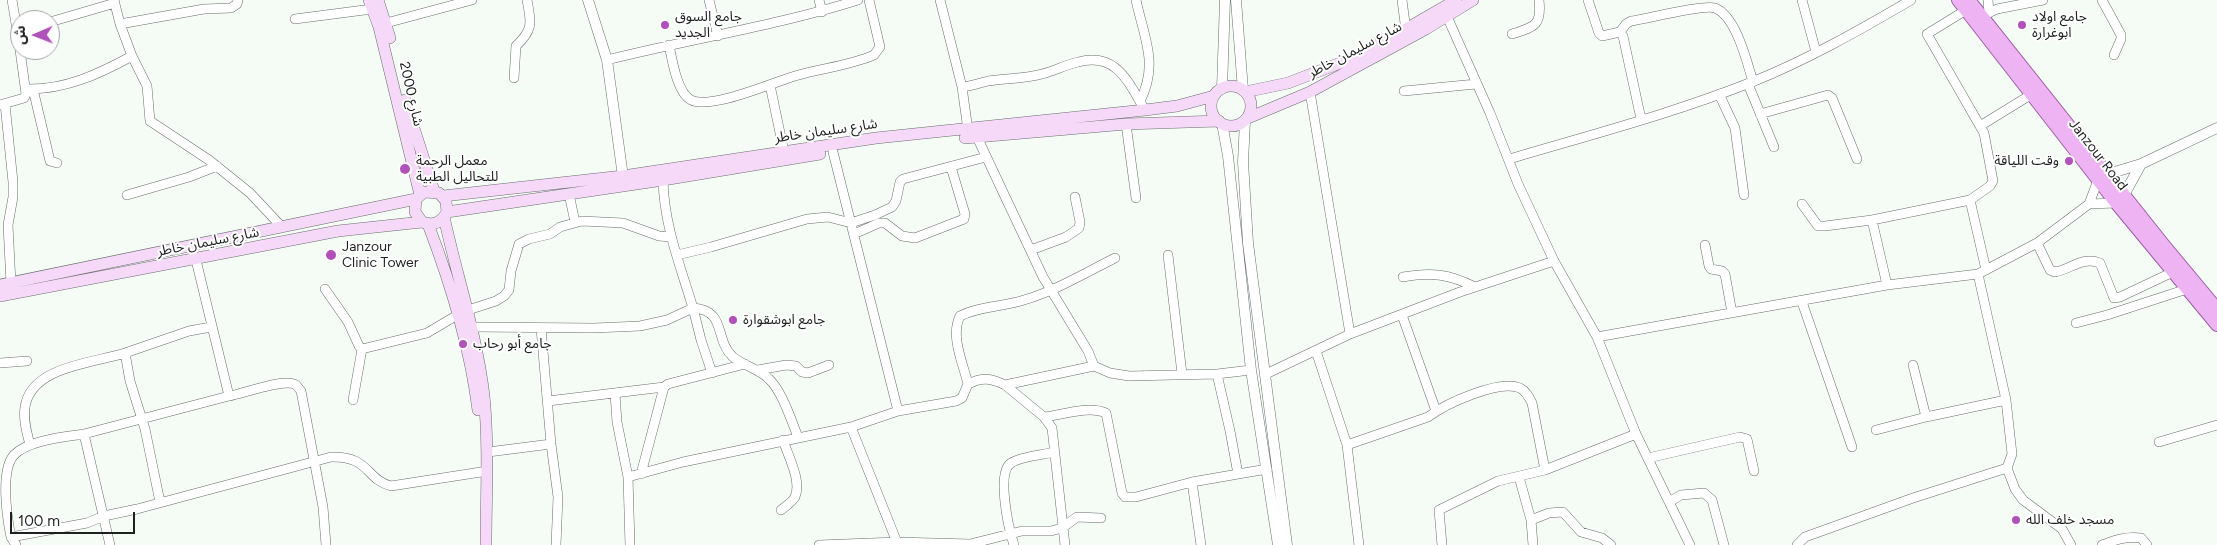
<!DOCTYPE html>
<html>
<head>
<meta charset="utf-8">
<style>
  body { margin:0 }
  #map { position:relative; width:2217px; height:545px; overflow:hidden; background:#f5fcf6; font-family:Figtree,"Noto Sans Arabic",sans-serif }
  canvas { display:block }
  .north { position:absolute; left:10px; top:10px; width:50px; height:50px; box-sizing:border-box; background:#fff; border:1px solid #a5a6a5; border-radius:50%; rotate:269deg; font-size:14px; font-weight:700; line-height:20px; text-align:center; color:#1e211f }
  .north::after { content:''; display:block; margin:auto; width:18px; height:22px; background:#b151ba; clip-path:polygon(50% 0,100% 100%,50% 72%,0 100%) }
  .scale { position:absolute; left:10px; top:512px; width:125px; height:22px; box-sizing:border-box; border:2px solid #1e211f; border-top:0; padding-left:6px; font-size:15px; line-height:18px; white-space:nowrap; color:#1e211f; -webkit-text-stroke:4px #fff; paint-order:stroke }
</style>
</head>
<body>
<div id="map">
<canvas width="2217" height="545"></canvas>
<div class="north">ش</div>
<div class="scale">100 m</div>
</div>
<script>
const c = document.querySelector('canvas').getContext('2d');
c.lineJoin = 'round';
function stroke(path, color, width, dash) {
  c.strokeStyle = color;
  c.lineWidth = width;
  c.lineCap = dash ? 'butt' : 'round';
  c.setLineDash(dash || []);
  c.stroke(path);
}
function write(font, color, halo, rows, align = 'center') {
  c.font = font + ' Figtree,"Noto Sans Arabic",sans-serif';
  c.lineWidth = 4;
  c.setLineDash([]);
  c.textBaseline = 'middle';
  c.strokeStyle = halo;
  c.fillStyle = color;
  for (const [text, x, y, turn = 0] of rows) {
    c.save();
    c.translate(x, y);
    c.rotate((+turn || 0) * Math.PI / 180);
    c.textAlign = isNaN(turn) ? turn : align;
    if (halo) c.strokeText(text, 0, 0);
    c.fillText(text, 0, 0);
    c.restore();
  }
}
const minor = new Path2D(`
  M12 0 20 48
  M114 0 120 24 132 56 147 86 150 121 209 160 250 193 281 226
  M709 0 718 36
  M819 0 822 12
  M940 0 962 87 968 130
  M1136 0C1144 38 1159 64 1140 101
  M1402 0 1406 31
  M1588 0 1599 33 1602 36 1620 32 1626 24 1631 21C1646 19 1704 4 1715 8 1736 16 1747 62 1753 82
  M1802 0 1816 52
  M1988 0 1989 13
  M2102 0 2121 35V39L2114 55
  M1445 12 1490 113 1518 184 1554 261 1597 337 1636 434 1690 545
  M1982 16 1997 9 2043 0
  M295 19 372 9
  M50 22 115 3
  M386 23 472 0
  M120 24 204 9 231 8 237 4 238 0
  M1620 32 1623 36 1641 119
  M1512 34C1534 27 1542 26 1539 0
  M669 45C672 59 677 93 691 100 711 110 774 82 795 76 821 68 849 66 874 55L880 47 869 0
  M607 60C690 39 776 26 858 0
  M514 78 516 46C534 29 531 22 527 0
  M1748 84 1774 147
  M770 85 784 152
  M962 87C971 86 980 83 988 81 1006 78 1025 79 1042 74 1054 71 1065 65 1078 62 1117 52 1128 82 1145 110
  M26 89C65 90 99 74 132 56
  M33 89 50 161 57 163
  M1404 91 1476 84
  M1310 92 1350 334
  M1719 94 1735 128 1744 195
  M5 104 13 182V197L8 225 11 283
  M0 105 24 98 26 94 20 50
  M1760 114 1828 95 1832 98 1857 159
  M1126 124 1136 198
  M1980 126 2032 94
  M977 137 1043 277 1088 351 1094 366
  M833 152 898 411
  M1509 159C1590 135 1674 113 1752 82 1807 60 1860 30 1911 0
  M663 180C664 225 680 265 693 308 727 310 714 340 733 357 744 366 759 369 769 379 782 391 791 420 798 437
  M569 194 575 222
  M127 195 189 177 217 166
  M1970 200 1986 270
  M1802 204 1818 226H1825L1872 220 1970 200 1990 186 1993 181 1984 133 1927 34 1966 10
  M2089 204 2116 203
  M1872 220 1887 285
  M854 234 879 223H885L902 236 915 238 964 219 965 214 951 167
  M2037 243 2050 270 2055 272C2071 269 2083 256 2100 263L2114 298 2120 297 2173 272
  M1705 245 1709 266 1711 269 1722 271 1725 274 1732 313
  M1031 250 1066 237 1079 228 1080 222 1075 197
  M677 255 711 247 807 219 828 217 851 223 875 215 892 207 896 201 900 182 903 179 986 157
  M1168 255 1182 374
  M196 260 229 396C243 394 285 377 296 385 297 386 300 390 301 391L323 507 326 545
  M1403 277C1432 272 1449 274 1475 287
  M325 289 348 322 359 346 362 349 427 333 459 314
  M1802 302 1852 447
  M468 310 496 301 504 296 509 290 511 271 519 244 529 239 550 234 560 227 582 221 623 223 659 236 670 237
  M1402 315 1436 411
  M2076 323 2107 315 2187 289
  M473 327 594 328 640 326 667 320 693 308 701 340 712 373
  M541 328 551 444 558 497 556 545
  M1597 337 1887 285 1978 274 2037 243 2089 204 2098 180
  M1316 351 1347 445 1359 545
  M0 363 27 361
  M1913 365 1926 417
  M758 370 786 365 796 366 802 372 808 373 829 365
  M1217 374 1230 431 1238 474
  M1266 374 1350 334 1460 292 1554 261
  M968 384C963 363 950 336 960 316 979 306 1003 307 1024 300 1055 291 1085 273 1115 258
  M1005 385 1044 417 1052 428 1065 545
  M615 394 617 422 628 477 630 545
  M353 400 362 349
  M548 401 664 387 668 384 745 364
  M1044 417C1062 415 1089 405 1106 413L1122 493 1125 497H1136L1192 482 1267 469
  M851 427 898 545
  M1876 430 1926 417 2006 400
  M2159 442 2217 425
  M30 445C27 433 23 420 25 407 31 366 94 363 125 353
  M1347 445 1428 417C1445 404 1499 379 1520 388 1526 391 1529 397 1532 403L1545 470
  M488 452 551 444
  M1648 458 1740 437 1747 439 1754 471
  M2007 468 2015 489 2023 500 2062 529 2071 545
  M641 474 664 387
  M628 477 683 462 851 427 898 411 956 401 962 398 968 384C982 377 991 378 1005 385L1094 366 1110 373 1129 376 1217 374 1251 370
  M1519 477 1531 520 1533 545
  M1192 482 1201 545
  M160 502 145 429 130 381 125 353 189 331 211 327
  M1669 502 1681 495 1704 493 1712 500 1724 545
  M781 510C785 507 792 502 795 497 802 481 788 456 783 440
  M1531 520 1549 513 1563 512 1581 532 1602 538 1611 545
  M11 537C7 518 0 470 14 455 28 440 65 437 84 434
  M16 545 11 537 87 523 104 516 137 509 331 457C370 456 365 479 391 486L481 472
  M110 545 84 434 229 396
  M819 545 897 542 970 544 1022 531H1051L1062 528 1077 517 1101 518
  M1014 545C1009 530 996 473 1011 463 1022 456 1042 455 1055 452
  M1442 545 1439 510 1498 481 1545 470 1636 434
  M1797 545 1805 537 1913 498 2007 468 2012 454 2006 400 1978 274
  M2102 545C2115 540 2126 536 2141 538L2147 545`);
const tertiary = new Path2D(`
  M588 0 607 60 624 184
  M1236 0 1243 90
  M1222 89 1225 0
  M1245 121 1243 162 1248 243 1287 545
  M1222 123 1228 156 1251 370 1278 545
  M2108 174 2141 164 2217 128
  M2124 195 2141 164`);
const secondary = new Path2D(`
  M369 0 379 27 420 195
  M378 0 390 38
  M1211 106a20 20 0 1 1 40 0a20 20 0 1 1-40 0Z
  M1245 92 1288 83 1361 55 1456 0
  M405 100 434 191
  M1248 118 1310 92 1426 29 1473 0
  M965 138 1126 124 1219 121
  M443 196 623 176 876 138 1145 110 1177 106 1214 96
  M447 212 663 180 820 154
  M444 217C457 277 477 335 484 396 489 446 486 495 486 545
  M428 224C451 284 470 346 478 410
  M0 285 416 199
  M0 296 338 231 422 222C433 226 441 223 447 212L446 201 439 193 424 192 416 199 415 212 422 222`);
const primary = new Path2D(`
  M1958 0 2116 203 2217 325
  M1969 0 2163 244 2217 309`);
stroke(minor, '#696f6a', 10);
stroke(tertiary, '#696f6a', 11);
stroke(secondary, '#696f6a', 12);
stroke(primary, '#9d5fa3', 14);
stroke(minor, '#fff', 9);
stroke(tertiary, '#fff', 10);
stroke(secondary, '#f6d9f9', 11);
stroke(primary, '#edb3f2', 12);
for (const [x, y, r, color] of [
  [665,25,5,"#b151ba"],
  [2022,25,5,"#b151ba"],
  [2069,161,5,"#b151ba"],
  [405,169,6,"#b151ba"],
  [331,255,6,"#b151ba"],
  [733,320,5,"#b151ba"],
  [463,344,5,"#b151ba"],
  [2016,520,5,"#b151ba"]
]) {
  const dot = new Path2D();
  dot.arc(x, y, r, 0, 2 * Math.PI);
  c.fillStyle = color;
  c.fill(dot);
  stroke(dot, '#fff', 2);
}
write('14px', '#1e211f', '#fff', [
  ["جامع السوق",675,17],
  ["الجديد",675,33],
  ["جامع اولاد",2032,17],
  ["ابوغرارة",2032,33],
  ["معمل الرحمة",416,161],
  ["للتحاليل الطبية",416,177],
  ["وقت اللياقة",2059,161,"right"],
  ["Janzour",342,247],
  ["Clinic Tower",342,263],
  ["جامع ابوشقوارة",743,320],
  ["جامع أبو رحاب",473,344],
  ["مسجد خلف الله",2026,520]
], 'left');
write('14px', '#1e211f', '#fff', [
  ["شارع سليمان خاطر",1355,50,-28],
  ["شارع 2000",411,94,77],
  ["شارع سليمان خاطر",826,131,-8],
  ["Janzour Road",2098,155,52],
  ["شارع سليمان خاطر",208,242,-11]
]);
</script>
</body>
</html>
